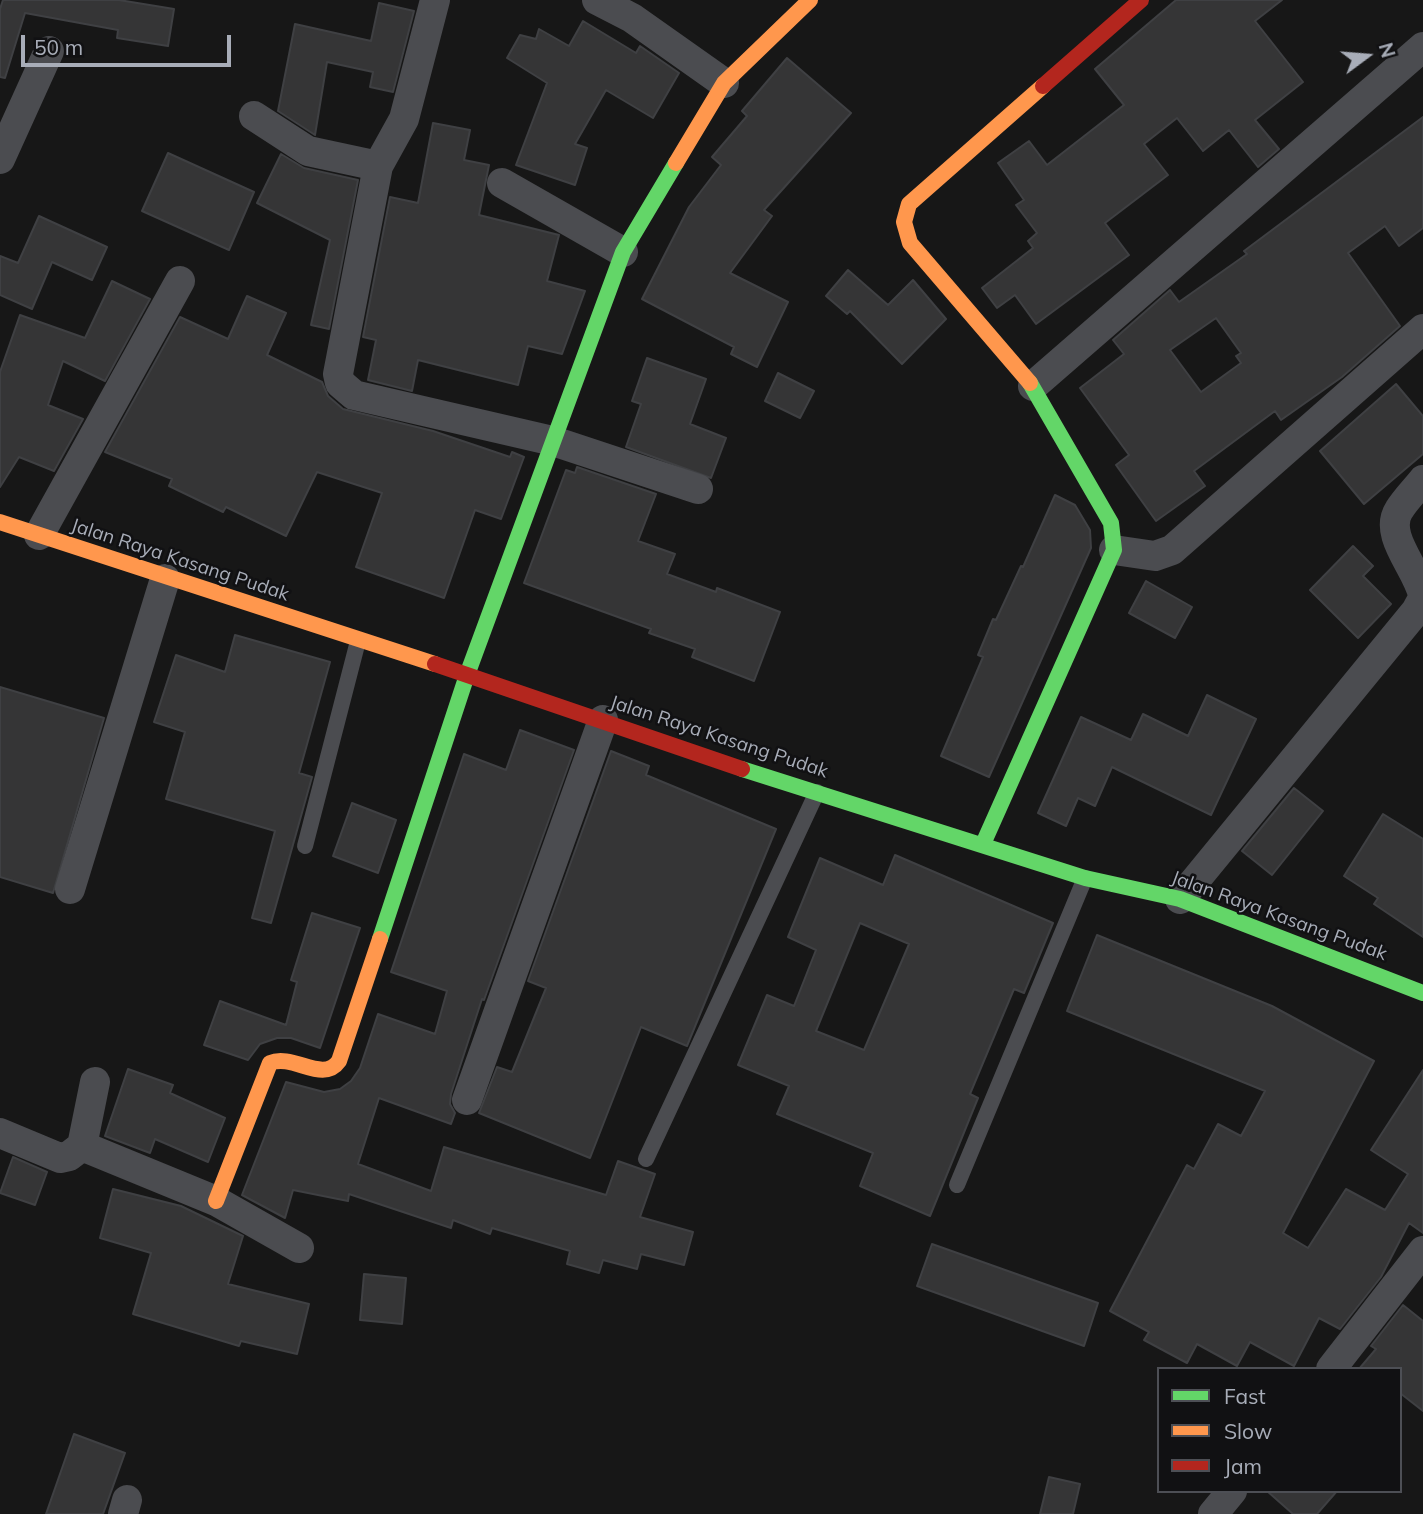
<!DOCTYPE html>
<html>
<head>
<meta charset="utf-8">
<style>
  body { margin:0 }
  #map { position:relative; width:1423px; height:1514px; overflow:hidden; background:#171717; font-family:Mulish,sans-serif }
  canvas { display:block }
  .legend { position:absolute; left:1157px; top:1367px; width:245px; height:126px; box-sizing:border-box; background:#111113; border:2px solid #4d4f55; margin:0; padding:9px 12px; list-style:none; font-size:21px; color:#a8adb8 }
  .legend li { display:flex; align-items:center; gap:14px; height:35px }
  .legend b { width:35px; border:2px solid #4d4f55 }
  .north { position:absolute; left:1332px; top:21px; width:70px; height:70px; -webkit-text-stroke:5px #111113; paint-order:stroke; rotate:74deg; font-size:19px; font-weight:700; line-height:28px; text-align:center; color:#a8adb8 }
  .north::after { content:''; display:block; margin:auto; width:24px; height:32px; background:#a8adb8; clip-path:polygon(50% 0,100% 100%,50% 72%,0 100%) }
  .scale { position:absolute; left:21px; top:35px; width:210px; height:32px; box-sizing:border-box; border:4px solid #a8adb8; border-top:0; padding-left:9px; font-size:21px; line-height:24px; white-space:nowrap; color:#a8adb8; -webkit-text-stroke:5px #111113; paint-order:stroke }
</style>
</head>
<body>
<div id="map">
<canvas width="1423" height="1514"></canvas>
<ul class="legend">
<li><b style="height:9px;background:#63d668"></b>Fast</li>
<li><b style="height:9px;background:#ff974d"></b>Slow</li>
<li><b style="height:9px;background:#b3261e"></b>Jam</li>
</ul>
<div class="north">N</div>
<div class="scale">50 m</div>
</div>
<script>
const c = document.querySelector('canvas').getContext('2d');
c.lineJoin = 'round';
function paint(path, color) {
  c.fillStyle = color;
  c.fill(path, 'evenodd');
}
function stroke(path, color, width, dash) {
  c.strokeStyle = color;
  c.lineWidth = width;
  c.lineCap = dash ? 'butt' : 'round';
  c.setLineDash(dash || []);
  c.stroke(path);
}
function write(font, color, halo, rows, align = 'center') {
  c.font = font + ' Mulish,sans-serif';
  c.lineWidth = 5;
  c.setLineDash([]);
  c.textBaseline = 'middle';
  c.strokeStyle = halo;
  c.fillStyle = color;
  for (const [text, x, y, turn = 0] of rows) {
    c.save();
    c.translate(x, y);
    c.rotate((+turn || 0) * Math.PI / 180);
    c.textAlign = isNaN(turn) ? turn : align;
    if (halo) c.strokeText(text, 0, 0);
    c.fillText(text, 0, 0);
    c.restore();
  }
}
const building = new Path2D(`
  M3 0H119L174 9 168 46 117 38 118 30 25 13 5 78 0 77V9Z
  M1176 0H1282L1255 21 1303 82 1255 120 1279 149 1258 167 1229 130 1203 151 1177 118 1144 144 1168 175 1105 223 1129 255 1036 324 1015 295 997 308 982 288 1033 248 1028 241 1037 233 1016 205 1024 200 998 163 1029 141 1047 165 1124 105 1095 69Z
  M379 3 414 11 393 92 370 87 373 72 327 62 315 135 278 111 295 24 371 41Z
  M583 21 636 53 640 46 679 73 653 118 606 90 575 144 587 148 575 185 516 165 547 83 507 58 520 35 536 39 539 29 569 46Z
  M787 58 851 113 764 210 772 216 730 273 788 302 757 367 731 354 734 347 642 299 689 207 721 165 712 157 747 116 742 111Z
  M1423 117V228L1399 246 1385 226 1348 253 1400 326 1342 377 1281 420 1275 411 1194 471 1205 486 1156 521 1116 465 1129 455 1080 388 1124 354 1113 340 1170 290 1179 302 1247 254 1244 251ZM1216 318 1241 353 1236 356 1241 363 1201 392 1170 350Z
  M433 123 470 130 464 160 489 165 479 215 559 235 547 281 585 291 562 354 528 346 518 385 418 360 412 391 368 380 376 340 363 337 390 197 418 203Z
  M168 153 254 192 229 250 142 211Z
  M281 154 304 168 358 180 329 329 311 325 330 240 257 203Z
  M39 216 107 247 92 280 52 262 32 309 0 295V256L18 263Z
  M848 270 888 305 913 280 946 319 902 364 850 311 847 314 826 296Z
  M112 281 150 299 105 381 63 361 48 405 83 419 54 471 19 457 0 487V372L20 315 85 338Z
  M247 296 286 313 267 355 322 382 328 396 343 409 433 431 510 457 512 452 524 457 501 519 475 510 444 598 356 567 382 493 317 472 286 536 226 507 223 512 169 486 172 479 105 452 180 317 228 339Z
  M647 358 706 379 690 424 726 438 711 478 626 447 641 404 632 401Z
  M778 373 814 391 800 418 765 401Z
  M1396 384 1423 416V454L1364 504 1320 451Z
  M577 467 656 494 638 541 675 554 667 574 716 592 717 588 780 612 754 681 692 657 695 649 649 633 651 629 524 583 566 470 575 473Z
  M1055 495 1075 505 1090 530 1091 548 989 777 941 756 983 657 978 655 993 619 996 620 1021 566 1023 567Z
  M1353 546 1373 566 1363 576 1391 604 1358 638 1310 590Z
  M1146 581 1192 607 1175 638 1129 613Z
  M235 635 330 662 299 773 312 777 271 923 252 918 275 831 166 799 185 732 154 722 176 655 225 672Z
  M0 687 104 718 53 893 0 877Z
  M1207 695 1256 719 1211 815 1112 767 1095 806 1078 798 1066 826 1038 813 1081 717 1131 740 1143 714 1188 736Z
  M520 730 574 750 484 1000 482 999 451 1094 450 1104 455 1113 451 1124 379 1098 358 1164 431 1191 444 1147 606 1195 618 1161 655 1174 640 1217 693 1232 684 1265 641 1254 637 1269 603 1260 599 1273 567 1264 570 1251 492 1228 490 1234 453 1220 451 1228 349 1194 348 1201 293 1190 285 1218 242 1195 286 1082 324 1092 340 1089 351 1081 360 1068 378 1014 435 1034 447 991 391 972 464 754 506 770Z
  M611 751 649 766 646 775 776 829 687 1046 641 1027 590 1158 479 1113 497 1067 512 1072 546 988 528 981Z
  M1294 788 1323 811 1272 875 1242 851Z
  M352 803 396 820 378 873 333 856Z
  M1383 814 1423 839V937L1374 904 1378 898 1344 876Z
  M895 855 1053 923 1024 993 1014 989 970 1094 978 1098 930 1216 860 1186 873 1153 777 1114 789 1086 738 1065 767 995 794 1006 816 950 788 937 820 858 883 885ZM860 923 909 944 864 1050 816 1031Z
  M312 913 360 928 320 1048 291 1038H277L260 1044 248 1060 204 1045 220 1001 286 1025 297 982 291 980Z
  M1097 935 1272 1006 1374 1061 1283 1233 1308 1248 1346 1189 1385 1210 1408 1174 1371 1150 1423 1070V1233L1409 1223 1381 1277 1340 1329 1319 1318 1294 1366 1250 1342 1237 1366 1197 1344 1187 1363 1144 1340 1149 1332 1110 1311 1187 1165 1194 1169 1218 1124 1241 1136 1265 1091 1067 1011Z
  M128 1069 173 1085 170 1093 225 1118 208 1162 155 1139 150 1153 105 1136Z
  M13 1157 47 1172 35 1205 0 1193Z
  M113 1189 181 1206 243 1236 228 1284 309 1304 297 1354 241 1341 239 1346 133 1314 151 1253 100 1238Z
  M932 1244 1098 1303 1084 1346 917 1286Z
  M364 1274 406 1278 402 1324 360 1320Z
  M1403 1305 1423 1321V1411L1400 1393V1369H1359L1376 1349 1371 1346Z
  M74 1434 125 1453 103 1514H46Z
  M1049 1477 1080 1484 1073 1514H1040Z
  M1267 1491H1337L1317 1514H1293Z`);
paint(building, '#353536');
stroke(building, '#3f4043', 2);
stroke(new Path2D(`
  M305 846 358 641
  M646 1159 817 792
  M957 1185 1085 878`), '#4b4c50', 16);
stroke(new Path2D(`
  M435 0 404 119 378 166 338 374 340 383 354 395 553 441 698 489
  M597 0 632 18 724 83
  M254 116 308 151 378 166
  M0 159 49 51
  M502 183 623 252
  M1033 386 1423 47
  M1423 480C1415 490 1405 500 1399 510 1383 535 1417 568 1423 595
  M39 535 180 281
  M1114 550 1155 556 1172 550 1423 329
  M70 889 165 579
  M1180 899 1416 611 1423 598
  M467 1100 603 720
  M0 1133 60 1158 69 1156 82 1146 95 1082
  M82 1146 216 1201 299 1248
  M1331 1369 1423 1251
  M123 1514 127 1500
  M1213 1514 1232 1491`), '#4b4c50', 30);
stroke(new Path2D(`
  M742 769 1085 878 1180 899 1423 993
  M983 844 1114 550 1111 523 1030 383
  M380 939 467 675 623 252 676 163`), '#63d668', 16);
stroke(new Path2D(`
  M676 163 724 83 810 0
  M1030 383 910 243 904 222 909 204 1043 86
  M0 522 435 664
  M216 1201 270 1063C293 1053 323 1084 339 1061L380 939`), '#ff974d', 16);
stroke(new Path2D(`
  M1043 86 1141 0
  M435 664 742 769`), '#b3261e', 16);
write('19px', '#a8adb8', '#111113', [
  ["Jalan Raya Kasang Pudak",180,560,18],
  ["Jalan Raya Kasang Pudak",719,737,18],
  ["Jalan Raya Kasang Pudak",1279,916,20]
]);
</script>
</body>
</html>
